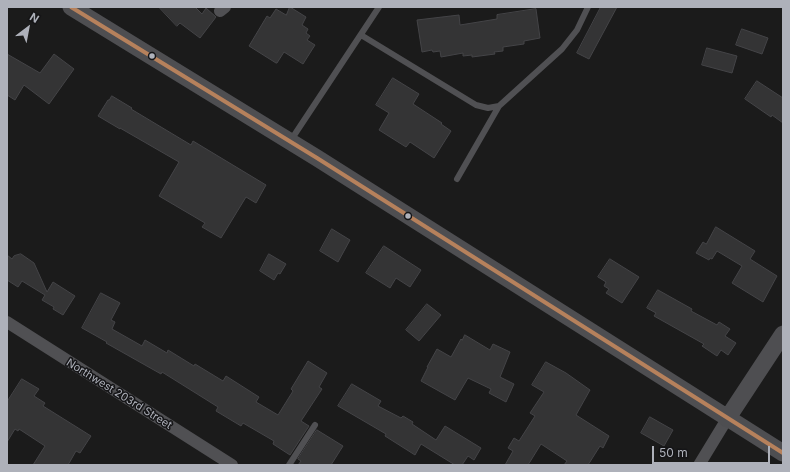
<!DOCTYPE html>
<html>
<head>
<meta charset="utf-8">
<style>
  body { margin:0 }
  #map { position:relative; width:790px; height:472px; overflow:hidden; background:#1b1b1b; font-family:Inter,sans-serif }
  canvas { display:block }
  .frame { position:absolute; inset:0; border:8px solid #aeb1ba; pointer-events:none }
  .north { position:absolute; left:8px; top:8px; width:40px; height:40px; -webkit-text-stroke:3px #151517; paint-order:stroke; rotate:32deg; font-size:11px; font-weight:700; line-height:16px; text-align:center; color:#aeb1ba }
  .north::after { content:''; display:block; margin:auto; width:14px; height:18px; background:#aeb1ba; clip-path:polygon(50% 0,100% 100%,50% 72%,0 100%) }
  .scale { position:absolute; left:652px; top:446px; width:118px; height:18px; box-sizing:border-box; border:2px solid #aeb1ba; border-top:0; padding-left:5px; font-size:12px; line-height:14px; white-space:nowrap; color:#aeb1ba; -webkit-text-stroke:3px #151517; paint-order:stroke }
</style>
</head>
<body>
<div id="map">
<canvas width="790" height="472"></canvas>
<div class="frame"></div>
<div class="north">N</div>
<div class="scale">50 m</div>
</div>
<script>
const c = document.querySelector('canvas').getContext('2d');
c.lineJoin = 'round';
function paint(path, color) {
  c.fillStyle = color;
  c.fill(path, 'evenodd');
}
function stroke(path, color, width, dash) {
  c.strokeStyle = color;
  c.lineWidth = width;
  c.lineCap = dash ? 'butt' : 'round';
  c.setLineDash(dash || []);
  c.stroke(path);
}
function write(font, color, halo, rows, align = 'center') {
  c.font = font + ' Inter,sans-serif';
  c.lineWidth = 3;
  c.setLineDash([]);
  c.textBaseline = 'middle';
  c.strokeStyle = halo;
  c.fillStyle = color;
  for (const [text, x, y, turn = 0] of rows) {
    c.save();
    c.translate(x, y);
    c.rotate((+turn || 0) * Math.PI / 180);
    c.textAlign = isNaN(turn) ? turn : align;
    if (halo) c.strokeText(text, 0, 0);
    c.fillText(text, 0, 0);
    c.restore();
  }
}
const building = new Path2D(`
  M159 7H195L202 14 206 8 216 17 200 38 180 23 177 26Z
  M290 7 306 17 302 25 308 29 306 33 310 36 307 40 315 45 303 64 284 52 277 63H276L249 46 267 16 270 18 276 9 286 15Z
  M601 7H617L589 59 577 53Z
  M536 9 540 38 524 41V44L503 47V51L494 52 495 54 472 57V55L463 56V53L441 57 440 51 433 52 432 50 422 52 417 20 459 15 460 25 497 19V15Z
  M742 29 768 38 762 54 736 45Z
  M707 48 737 56 732 73 702 65Z
  M7 54 40 73 54 54 74 69 49 104 24 85 15 100 7 95Z
  M393 78 419 94 413 104 442 123 441 124 451 131 434 158 410 142 406 147 379 130 389 113 376 105Z
  M757 81 783 98V123L772 115 771 117 745 99Z
  M112 96 132 108 131 109 191 145 193 141 266 185 256 203 246 197 221 238 202 227 205 223 159 196 179 162 120 128V129L98 116 108 100H109Z
  M716 227 755 251 750 259 777 276 763 302 732 283 742 266 717 251 712 259 710 258 709 260 696 253 703 242 706 244Z
  M332 229 350 240 338 262 320 251Z
  M384 246 421 270 410 287 396 278 390 288 366 273Z
  M21 254 34 263 47 292 53 282 75 296 63 315 53 309 54 307 42 300 45 295 22 281 18 287 7 280V255L12 259 14 256Z
  M269 254 286 264 280 274 278 273 274 280 260 271Z
  M610 259 639 277 622 303 606 293 609 289 604 286 606 282 598 277Z
  M658 290 692 309 691 311 717 325 719 322 730 329 725 336 736 343 728 355 721 350 717 356 702 346 704 344 654 316 656 313 647 308Z
  M101 293 120 303 111 320 115 322 112 329 142 346 145 340 167 353 168 350 194 366 195 364 223 381 226 376 259 397 256 402 278 415 293 391 291 389 308 361 327 373 319 387 322 389 301 421 309 426 290 455 273 444 274 441 243 423 241 426 216 411 218 407 162 372 161 374 106 343 107 342 82 328Z
  M427 304 441 315 419 341 406 330Z
  M465 335 490 350 493 344 510 352 500 377 514 384 506 402 489 393 491 389 468 378 455 400 421 381 428 367H427L437 349 451 357 461 339 462 340Z
  M546 362 566 373 590 390 576 415 609 436 603 448 600 446 588 465H564L567 461 541 444 528 465H505L513 451 508 448 514 438 519 441 535 416 530 413 544 392 532 385Z
  M22 379 39 389 34 396 45 403 43 406 91 436 80 453 76 451 68 465H33L45 446 19 429 18 431 15 429 7 442V402Z
  M352 384 381 401 378 406 401 418 403 416 413 422 412 424 436 440 445 426 481 448 474 460 468 456 462 465H455L421 444 415 455 385 436 386 434 338 406Z
  M650 417 673 430 664 446 641 433Z
  M317 430 343 446 331 465H298L301 461 298 459Z`);
paint(building, '#343435');
stroke(building, '#444447', 1);
stroke(new Path2D(`
  M361 35 476 105 488 108 499 106 562 49 577 30 588 7
  M291 140 379 7
  M457 179 499 106
  M289 465 315 425`), '#505053', 6);
stroke(new Path2D(`
  M220 11 225 7
  M7 322 232 465
  M699 465 727 419`), '#505053', 12);
stroke(new Path2D(`
  M71 7 317 158 783 453
  M727 419 783 334`), '#4e4e51', 17);
stroke(new Path2D(`
  M71 7 317 158 783 453`), '#b6815c', 4);
for (const [x, y, r, color] of [
  [152,56,3.5,"#aeb1ba"],
  [408,216,3.5,"#aeb1ba"]
]) {
  const dot = new Path2D();
  dot.arc(x, y, r, 0, 2 * Math.PI);
  c.fillStyle = color;
  c.fill(dot);
  stroke(dot, '#151517', 1.5);
}
write('11px', '#aeb1ba', '#151517', [
  ["Northwest 203rd Street",119,394,32]
]);
</script>
</body>
</html>
